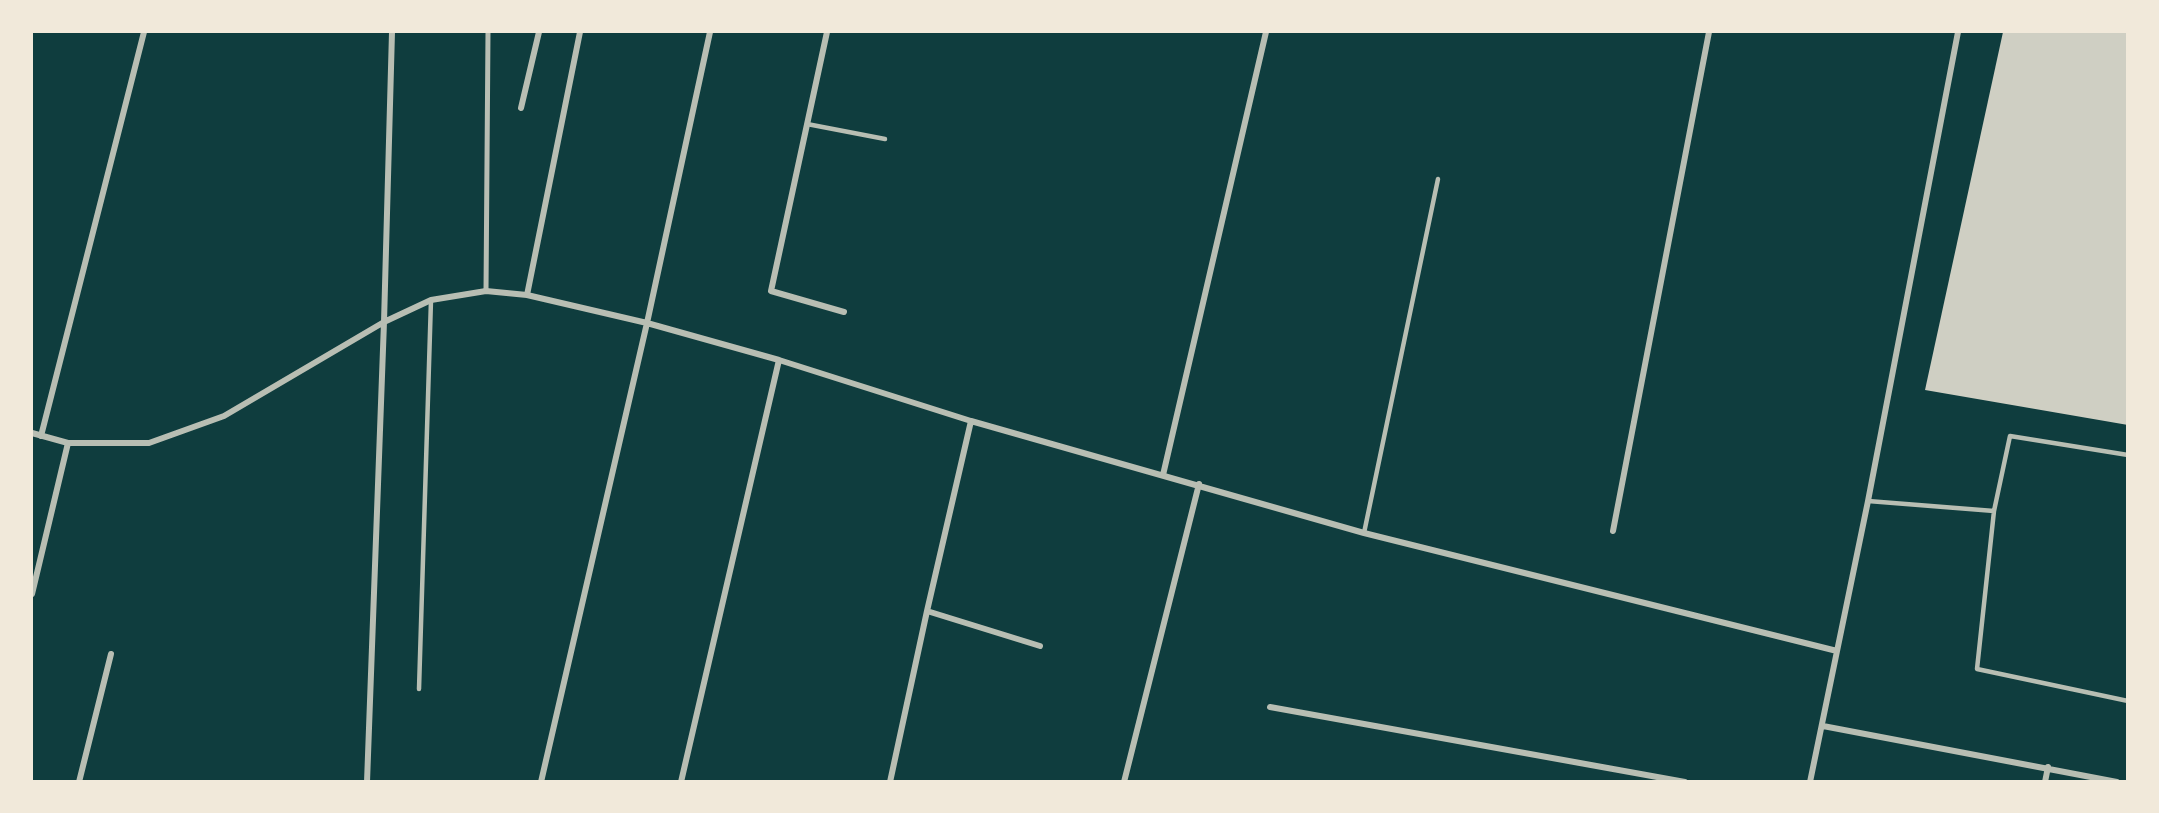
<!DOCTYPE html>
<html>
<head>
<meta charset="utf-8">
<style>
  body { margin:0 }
  #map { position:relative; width:2159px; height:813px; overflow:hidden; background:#0f3d3e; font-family:"Space Grotesk",sans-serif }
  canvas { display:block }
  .frame { position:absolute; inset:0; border:33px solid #f1e9da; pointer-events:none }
</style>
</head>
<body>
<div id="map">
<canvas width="2159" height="813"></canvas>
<div class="frame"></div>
</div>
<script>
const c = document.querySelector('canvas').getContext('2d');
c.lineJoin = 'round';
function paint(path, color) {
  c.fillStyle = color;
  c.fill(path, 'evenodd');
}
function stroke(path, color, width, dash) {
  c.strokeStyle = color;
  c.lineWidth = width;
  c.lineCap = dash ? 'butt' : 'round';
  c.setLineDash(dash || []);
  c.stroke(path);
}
paint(new Path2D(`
  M2003 32H2128V425L1925 390Z`), '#cfcfc3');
stroke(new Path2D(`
  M807 124 885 139
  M2128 455 2010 436 1994 511 1977 669 2128 701
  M1868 501 1994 511
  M1364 533 1438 179
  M419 689 431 300`), '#b8beb3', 4.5);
stroke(new Path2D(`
  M486 291 488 32`), '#b8beb3', 5);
stroke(new Path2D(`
  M827 32 771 291 844 312
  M521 108 539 32
  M527 295 580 32
  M32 433 68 443H149L224 416 384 322 431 300 486 291 527 295 647 323 779 360 971 421 1364 533 1837 651
  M41 436 144 32
  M1163 475 1266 32
  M1613 531 1709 32
  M32 594 68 443
  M927 611 1040 646
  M1270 707 1685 782
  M1823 726 2117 782
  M79 782 111 654
  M367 782 384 322 392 32
  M541 782 647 323 710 32
  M681 782 779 360
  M890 782 927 611 971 421
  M1124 782 1199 484
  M1810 782 1868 501 1958 32
  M2045 782 2048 767`), '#b8beb3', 6);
</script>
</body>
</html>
